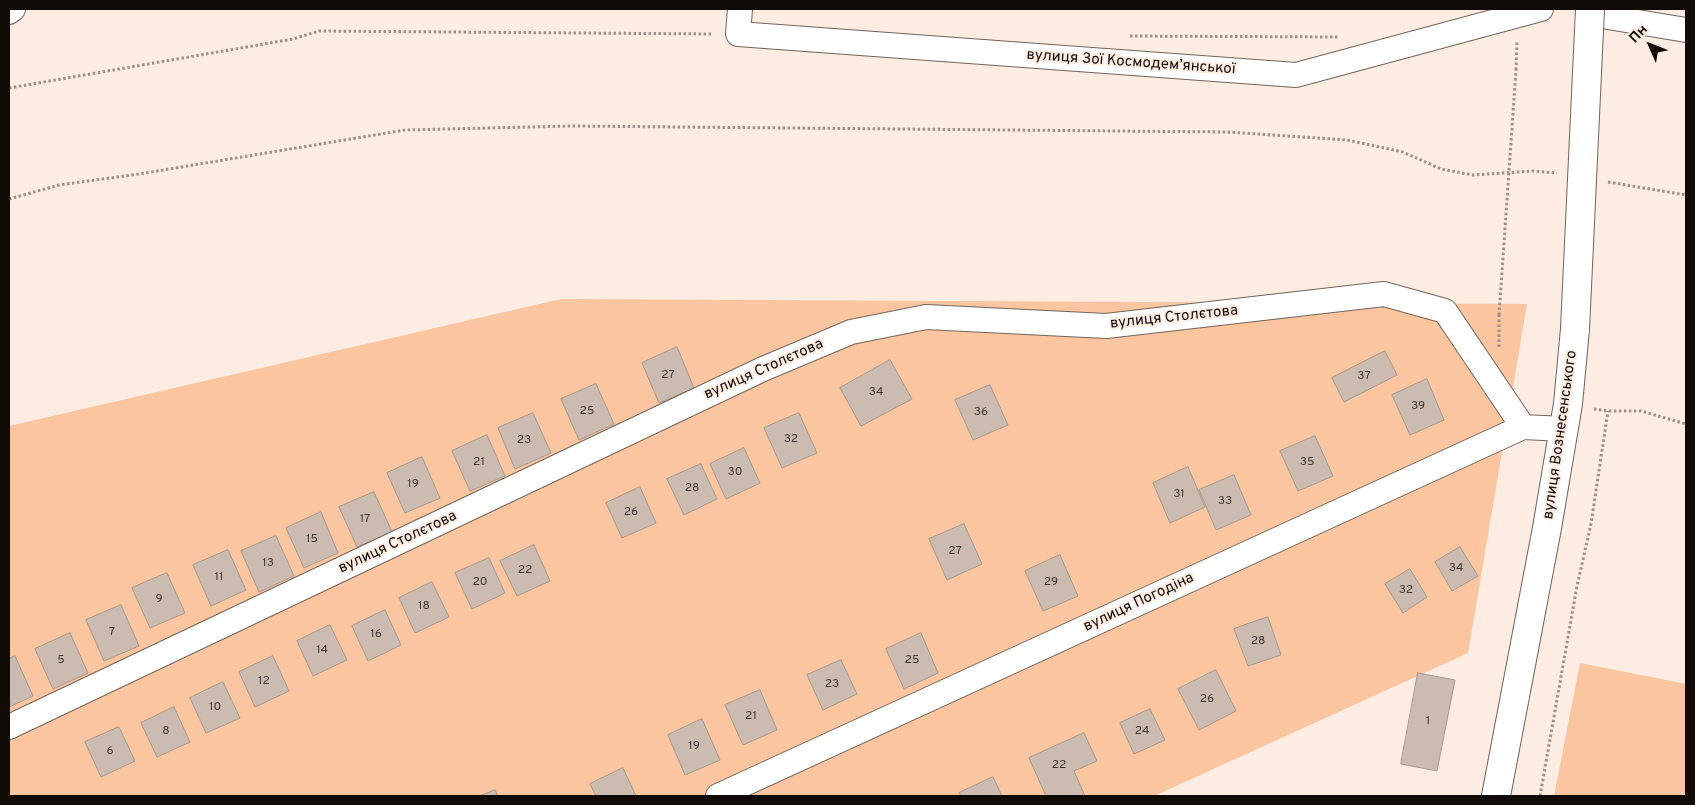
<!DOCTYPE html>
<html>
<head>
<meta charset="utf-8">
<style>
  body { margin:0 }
  #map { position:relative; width:1695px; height:805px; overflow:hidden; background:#fdece1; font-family:Overpass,sans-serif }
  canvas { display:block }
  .frame { position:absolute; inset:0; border:10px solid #110b08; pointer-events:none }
  .north { position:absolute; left:1625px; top:20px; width:50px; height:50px; -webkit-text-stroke:4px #fdece1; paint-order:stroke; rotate:314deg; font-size:14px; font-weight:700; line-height:20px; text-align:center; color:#110b08 }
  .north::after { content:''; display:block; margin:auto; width:18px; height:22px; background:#110b08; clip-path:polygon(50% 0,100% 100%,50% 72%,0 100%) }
</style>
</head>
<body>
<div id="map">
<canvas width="1695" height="805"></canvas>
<div class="frame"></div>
<div class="north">Пн</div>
</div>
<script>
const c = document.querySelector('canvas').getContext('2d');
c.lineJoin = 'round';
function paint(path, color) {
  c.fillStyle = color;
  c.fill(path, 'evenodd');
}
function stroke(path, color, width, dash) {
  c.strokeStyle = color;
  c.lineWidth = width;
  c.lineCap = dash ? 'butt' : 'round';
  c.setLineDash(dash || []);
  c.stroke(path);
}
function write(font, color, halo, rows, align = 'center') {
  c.font = font + ' Overpass,sans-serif';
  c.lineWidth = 4;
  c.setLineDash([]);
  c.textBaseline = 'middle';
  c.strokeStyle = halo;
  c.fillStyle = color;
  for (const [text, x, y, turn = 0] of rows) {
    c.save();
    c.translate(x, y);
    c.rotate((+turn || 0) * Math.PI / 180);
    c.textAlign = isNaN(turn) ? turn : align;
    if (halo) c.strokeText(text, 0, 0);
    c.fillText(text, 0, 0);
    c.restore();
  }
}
paint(new Path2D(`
  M561 299 1527 304 1468 653 1154 796H9V426Z
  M1580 663 1686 684V796H1554Z`), '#fac59f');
const building = new Path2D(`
  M677 347 694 388 659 403 642 363Z
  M1385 351 1397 375 1344 402 1332 378Z
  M890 360 912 399 861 426 840 388Z
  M1427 379 1444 420 1410 435 1392 395Z
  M596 384 614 424 579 440 561 399Z
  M990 385 1008 425 973 440 955 400Z
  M533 413 551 453 515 469 498 428Z
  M799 413 817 453 782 468 764 428Z
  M487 435 505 476 470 491 452 451Z
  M1315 436 1333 476 1298 491 1280 451Z
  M744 448 760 483 726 499 710 464Z
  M422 457 440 498 405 513 387 473Z
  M701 464 717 499 684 515 667 479Z
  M1188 467 1205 507 1170 523 1153 483Z
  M1234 475 1251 515 1216 530 1199 490Z
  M640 487 656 523 622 538 606 503Z
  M374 492 392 532 357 547 339 507Z
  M321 512 338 553 304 568 286 528Z
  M964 524 982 564 947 580 929 539Z
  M276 536 294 576 259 592 241 551Z
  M534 545 550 581 517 596 500 561Z
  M1460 547 1478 576 1452 591 1435 562Z
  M228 550 246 590 211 606 193 565Z
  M1060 555 1078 596 1043 611 1025 571Z
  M489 558 505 593 472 609 455 573Z
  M1410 569 1427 597 1403 613 1385 584Z
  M167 573 185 613 150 628 132 588Z
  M432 582 449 617 415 633 399 598Z
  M121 605 139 646 104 661 86 620Z
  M385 610 401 645 368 661 352 626Z
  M1268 617 1281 655 1248 666 1234 629Z
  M330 625 347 660 313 676 297 641Z
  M70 633 88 673 53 689 35 649Z
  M921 633 938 673 904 689 886 649Z
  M15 656 33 696 9 707V659Z
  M273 656 289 691 255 707 239 672Z
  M841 660 857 694 823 710 807 675Z
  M1216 670 1236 711 1199 730 1178 689Z
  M1418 673 1455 680 1437 771 1401 764Z
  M223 682 240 718 206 733 190 698Z
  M760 690 777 730 743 745 725 705Z
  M174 707 190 742 157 757 141 723Z
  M1150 709 1165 740 1134 754 1120 723Z
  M702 719 720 760 685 775 668 735Z
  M119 727 135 761 101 777 85 742Z
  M1084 733 1097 761 1074 771 1085 796H1046L1029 758Z
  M623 768 636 796H596L590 784Z
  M993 777 1002 796H961L959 793Z
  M495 790 498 796H480Z`);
paint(building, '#cbbbb0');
stroke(building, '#a7988d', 1);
const minor = new Path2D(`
  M740 9 738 34 1296 75 1541 9
  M9 12 13 9
  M1590 14 1686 30
  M9 727 763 369 851 332 926 317 1106 326 1384 294 1445 311 1523 427
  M718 796 1523 427 1564 429`);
const secondary = new Path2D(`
  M1496 796 1547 528 1568 404 1575 329`);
stroke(minor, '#72645a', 26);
stroke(secondary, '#72645a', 30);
stroke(new Path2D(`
  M1130 36 1338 37
  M1516 70 1517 41
  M9 88 293 39 319 31 713 34
  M1608 182 1686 195
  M9 199 59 185 139 174 405 130 572 126 1228 132 1347 140 1403 152 1441 169 1473 175 1533 171 1557 173
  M1499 347V315
  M1594 409 1608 411H1641L1686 424
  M1540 796 1577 586 1591 524 1608 411`), '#9c9088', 3, [2.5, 2.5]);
stroke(minor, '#fff', 24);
stroke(secondary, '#fff', 28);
const secondaryBridge = new Path2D(`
  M1575 329 1590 9`);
stroke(secondaryBridge, '#72645a', 30, []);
stroke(new Path2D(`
  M1499 315 1516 70`), '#9c9088', 3, [2.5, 2.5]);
stroke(secondaryBridge, '#fff', 28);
write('12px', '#403732', null, [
  ["27",668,376],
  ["37",1364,377],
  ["34",876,393],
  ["39",1418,407],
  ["25",587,412],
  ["36",981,413],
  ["32",791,440],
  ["23",524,441],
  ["21",479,463],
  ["35",1307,463],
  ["30",735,473],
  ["19",413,485],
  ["28",692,489],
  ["31",1179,495],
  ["33",1225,502],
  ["26",631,513],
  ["17",365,520],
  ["15",312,540],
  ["27",955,552],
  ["13",268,564],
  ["34",1456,569],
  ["22",525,571],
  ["11",219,578],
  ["20",480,583],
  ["29",1051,583],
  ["32",1406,591],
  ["9",159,600],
  ["18",424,607],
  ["7",112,633],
  ["16",376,635],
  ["28",1258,642],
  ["14",322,651],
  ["5",61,661],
  ["25",912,661],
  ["12",264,682],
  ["23",832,685],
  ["26",1207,700],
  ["10",215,708],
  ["21",751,717],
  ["1",1428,722],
  ["8",166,732],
  ["24",1142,732],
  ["19",694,747],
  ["6",110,752],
  ["22",1059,766]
]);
write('15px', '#110b08', '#fdece1', [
  ["вулиця Зої Космодем’янської",1131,63,4],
  ["вулиця Столєтова",1174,318,-6],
  ["вулиця Столєтова",764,370,-24],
  ["вулиця Вознесенського",1561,435,-82],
  ["вулиця Столєтова",398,543,-25],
  ["вулиця Погодіна",1139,603,-25]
]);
</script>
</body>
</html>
